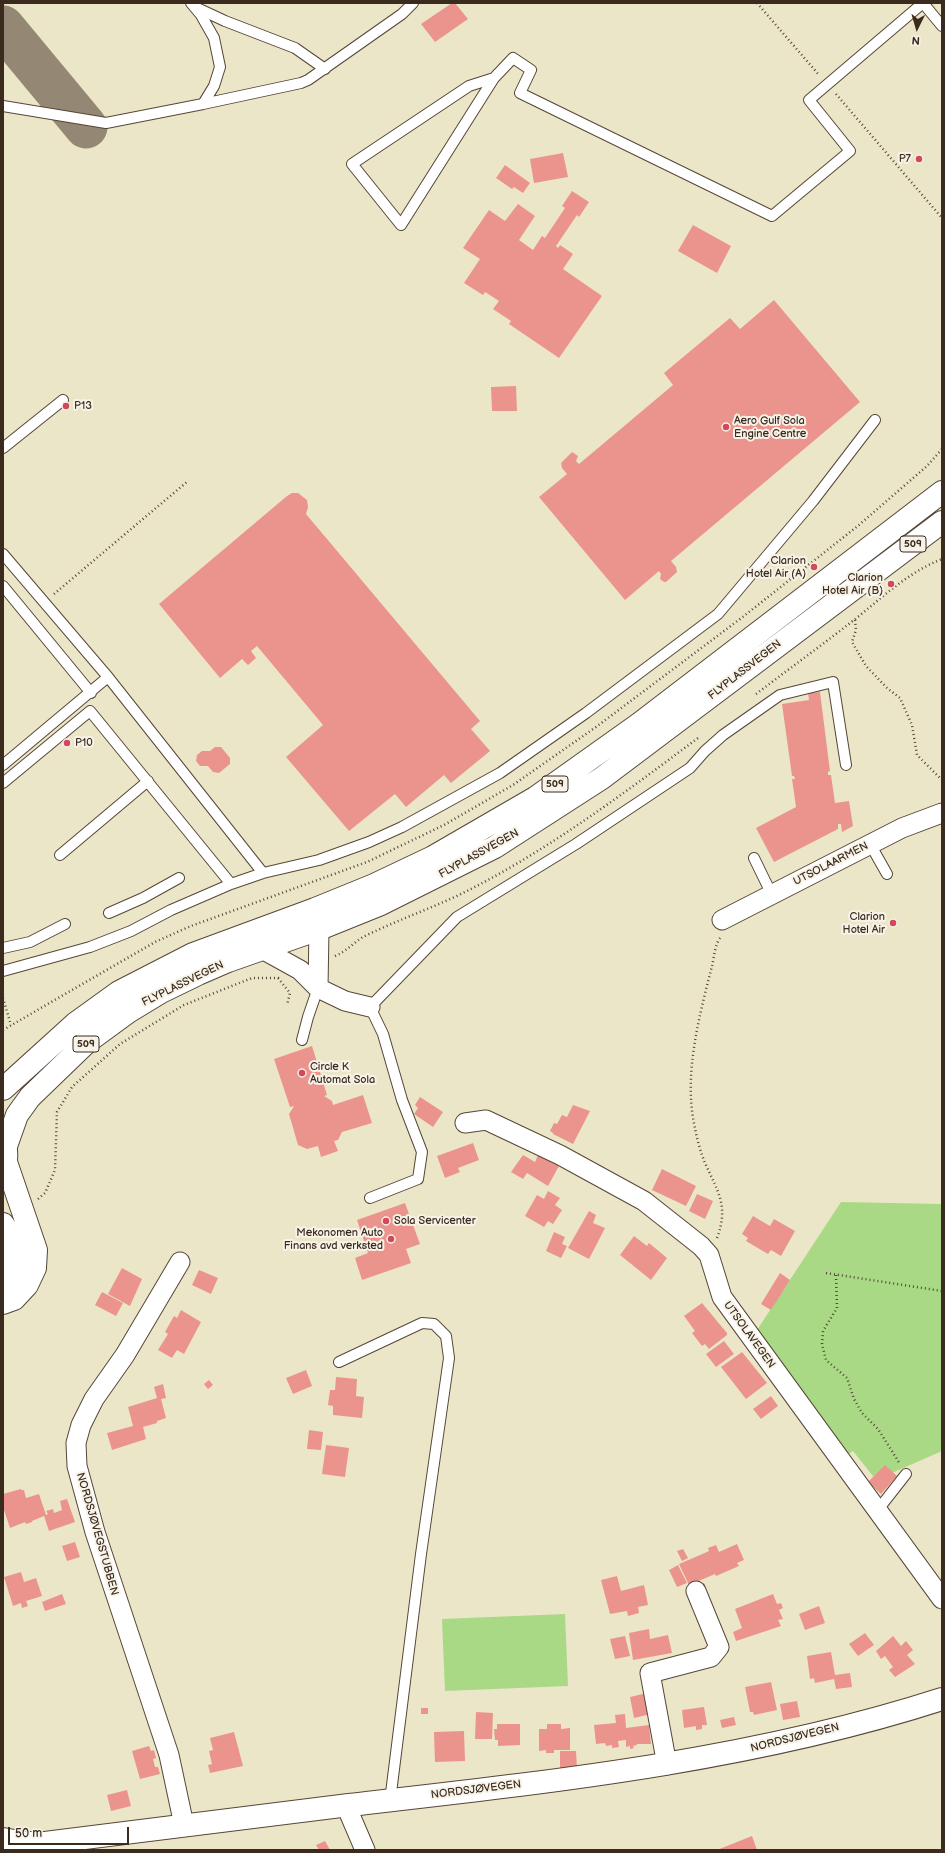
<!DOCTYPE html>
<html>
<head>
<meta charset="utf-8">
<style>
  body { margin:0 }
  #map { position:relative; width:945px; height:1853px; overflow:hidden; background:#ece6c9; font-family:"Balsamiq Sans",sans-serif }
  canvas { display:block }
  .frame { position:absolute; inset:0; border:4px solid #3b2a1e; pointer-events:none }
  .north { position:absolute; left:897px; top:8px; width:40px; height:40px; -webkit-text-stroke:3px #f7f3e8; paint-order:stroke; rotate:185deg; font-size:11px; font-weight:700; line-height:16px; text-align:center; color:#3b2a1e }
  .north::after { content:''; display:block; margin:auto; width:14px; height:18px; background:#3b2a1e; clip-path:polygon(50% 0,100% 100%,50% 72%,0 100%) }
  .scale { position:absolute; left:8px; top:1827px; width:121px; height:18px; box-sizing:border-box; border:2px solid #3b2a1e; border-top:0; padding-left:5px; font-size:12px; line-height:14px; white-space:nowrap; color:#3b2a1e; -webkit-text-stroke:3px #f7f3e8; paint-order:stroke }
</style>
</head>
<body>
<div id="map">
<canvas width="945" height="1853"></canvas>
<div class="frame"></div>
<div class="north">N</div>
<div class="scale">50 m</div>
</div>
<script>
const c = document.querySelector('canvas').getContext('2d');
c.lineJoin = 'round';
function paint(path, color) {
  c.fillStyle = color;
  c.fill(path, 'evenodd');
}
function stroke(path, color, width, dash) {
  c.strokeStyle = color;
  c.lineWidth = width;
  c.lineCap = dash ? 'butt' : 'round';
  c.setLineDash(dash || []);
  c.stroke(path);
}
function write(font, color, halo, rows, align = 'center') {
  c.font = font + ' "Balsamiq Sans",sans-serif';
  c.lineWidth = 4;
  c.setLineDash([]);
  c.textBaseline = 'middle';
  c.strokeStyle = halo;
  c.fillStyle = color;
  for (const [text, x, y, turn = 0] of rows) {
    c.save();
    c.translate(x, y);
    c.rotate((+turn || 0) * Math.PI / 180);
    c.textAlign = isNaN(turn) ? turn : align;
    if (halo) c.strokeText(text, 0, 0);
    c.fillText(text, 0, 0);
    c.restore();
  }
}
paint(new Path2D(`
  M841 1202 942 1204V1451L876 1480 853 1451 847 1455 809 1400 757 1330Z
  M565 1614 568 1686 445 1691 442 1619Z`), '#aad986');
stroke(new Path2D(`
  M3 27 86 127`), '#948874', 43);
paint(new Path2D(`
  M452 3H455L468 19 435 42 421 24Z
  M563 153 568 177 534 183 530 159Z
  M505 165 530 183 523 193 514 187 512 189 496 178Z
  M572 191 589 202 579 217 577 215 556 246 558 248 560 245 573 254 563 269 602 296 559 358 509 324 511 321 493 309 499 301 485 292 483 295 464 283 480 259 463 248 489 210 505 221 518 204 535 216 519 240 533 250 542 236 545 238 565 208 562 206Z
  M693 225 731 246 717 273 678 251Z
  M774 300 860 402 671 561 676 567 677 572 666 582H664L660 579 661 574 659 571 625 600 539 497 567 474 562 468 561 463 572 452 578 456 576 461 579 464 673 385 664 373 730 318 740 329Z
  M516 386 517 411H492L491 387Z
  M292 493H298L307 500 308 507 306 514 480 721 471 729 490 751 451 783 444 775 406 807 395 794 349 831 286 757 323 725 257 646 251 651 256 658 248 665 242 659 220 678 159 604 287 496Z
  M820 692 830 771 828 772V775H831L835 803 849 801 853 826 842 832 841 824H838V829L774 862 756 828 796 807 792 779H795L794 776H792L782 704 809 700 808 693Z
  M215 747H221L230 758V764L219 773 213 772 208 766H200L196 761 197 755 202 751H210Z
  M312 1046 327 1095 324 1096 332 1101 333 1105 363 1095 372 1123 342 1132 338 1140 334 1141 338 1151 321 1157 318 1146 307 1149 298 1145 289 1114 294 1106 290 1107 274 1059Z
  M420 1097 443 1112 433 1127 414 1114 418 1108 415 1105Z
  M573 1105 590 1111 573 1144 553 1134V1133L550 1131 554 1123 557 1124 562 1115 567 1117Z
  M473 1143 479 1160 458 1168 460 1172 445 1178 437 1156Z
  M523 1155 535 1162 538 1155 559 1166 548 1186 527 1173 523 1179 511 1172Z
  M662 1169 696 1186 686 1206 652 1190Z
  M548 1191 560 1198 555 1205 562 1210 553 1224 548 1221 544 1227 525 1216 537 1195 544 1199Z
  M697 1194 713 1201 705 1219 689 1211Z
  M405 1203 420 1244 406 1249 411 1263 362 1280 355 1258 368 1253 357 1220Z
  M589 1211 596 1215 593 1223 605 1228 589 1259 568 1248Z
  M753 1216 770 1226 774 1219 795 1231 781 1256 771 1250 768 1254 746 1241 748 1238 742 1234Z
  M554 1232 565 1237 562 1244 567 1246 561 1258 546 1251Z
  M634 1236 647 1246 649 1243 667 1258 651 1280 620 1255Z
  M122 1268 142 1279 130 1306 108 1294Z
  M199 1270 218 1278 211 1294 192 1285Z
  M780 1273 790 1280 771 1310 761 1304Z
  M102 1292 123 1303 116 1316 95 1305Z
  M702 1303 727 1333V1335L709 1349 705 1344 702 1346 692 1333 695 1331 684 1316Z
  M181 1310 201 1322 184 1354 177 1350 172 1358 158 1350 168 1334 165 1332 174 1316 177 1318Z
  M724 1341 734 1354 716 1367 706 1354Z
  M742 1352 767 1383 746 1399 721 1367Z
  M306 1370 312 1386 293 1394 286 1378Z
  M336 1377 357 1379 356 1396 364 1397 362 1418 333 1415V1406L328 1405 330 1390H335Z
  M209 1380 213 1385 208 1389 204 1384Z
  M163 1384 166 1398 161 1399 166 1418 157 1421V1423L143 1427 146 1439 112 1450 107 1433 133 1426 128 1407 157 1398 154 1387Z
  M771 1396 778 1406 761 1419 753 1409Z
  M309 1430 323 1432 321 1450 307 1449Z
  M326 1445 349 1448 345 1477 322 1474Z
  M885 1465 897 1476 881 1494 868 1482Z
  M21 1489V1490H24L26 1498 39 1494 46 1515 48 1514 46 1511 53 1509 54 1513 62 1510 60 1501 67 1499 75 1522 49 1531 44 1516 32 1521V1522L26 1524 25 1522 10 1528 3 1507V1494Z
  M75 1542 80 1557 67 1561 62 1546Z
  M737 1544 744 1560 737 1563 739 1566 716 1576 715 1574 689 1585 679 1564 707 1552 709 1551 708 1548 716 1545 719 1552Z
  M683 1549 688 1558 682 1561 677 1551Z
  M678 1565 687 1583 677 1587 669 1570Z
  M21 1572 24 1582 36 1578 42 1596 26 1601 28 1606 22 1608 21 1603 13 1606 4 1577Z
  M617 1576 621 1591 644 1585 648 1605 638 1607 639 1613 628 1616 627 1611 610 1614 601 1580Z
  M62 1594 66 1604 45 1611 42 1602Z
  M773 1594 777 1604 781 1603 783 1608 779 1610 783 1619 778 1620 781 1626 736 1641 733 1632 742 1628 735 1609Z
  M819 1606 825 1623 805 1630 799 1614Z
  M649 1629 650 1639 668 1635 672 1653 633 1660 629 1633Z
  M865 1633 874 1645 858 1656 849 1644Z
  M625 1636 630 1656 615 1659 610 1639Z
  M893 1636 901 1646 906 1641 913 1650 907 1655 915 1664 895 1677 889 1670 893 1667 885 1656 881 1659 876 1651Z
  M831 1652 835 1675 850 1673 852 1687 836 1689 834 1679 815 1683 814 1678 810 1679 807 1656Z
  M771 1682 777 1710 754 1715 753 1712H750L745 1687Z
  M647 1693 651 1714 634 1718 630 1697Z
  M797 1701 800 1717 783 1720 780 1704Z
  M704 1707 707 1725H702V1729L696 1730V1726L684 1728 682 1710Z
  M421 1708H428V1714H421Z
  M476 1712 493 1713 492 1739H475Z
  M625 1714 626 1728 649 1725 651 1744H637V1745L633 1746 634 1748 630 1749V1746L626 1747V1740L618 1741 619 1747 612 1748V1745L606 1746 605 1743 596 1744 594 1725 616 1723 615 1715Z
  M734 1717 736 1725 722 1728 720 1720Z
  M497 1724H520V1745L498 1746V1740H495L494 1729H497Z
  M547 1724H561V1729L570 1728V1750H554V1753H546V1750L539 1751V1729H547Z
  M464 1731 465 1761 435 1762 434 1732Z
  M234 1732 243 1766 210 1773 208 1765 212 1764 209 1751 213 1750 210 1738Z
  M149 1746 151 1751 154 1750 156 1758 153 1759 155 1767H158L160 1774 140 1779 132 1751Z
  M560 1751H576L577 1768H560Z
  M127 1790 131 1806 111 1811 107 1795Z
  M752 1836 757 1850H717Z
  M325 1841 330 1850H319L316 1845Z`), '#eb948e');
const service = new Path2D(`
  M923 3 942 26
  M195 7 225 21 295 48 325 69
  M494 78 469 86 352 164 401 225 494 78 513 58 531 70 520 93 772 216 850 151 809 100 923 3
  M203 104 301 83 308 80 402 14 413 3
  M3 106 106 123 203 104 214 86 220 67 214 38 201 15 191 3
  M3 448 63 400
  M3 554 108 677 263 873
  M3 586 91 693
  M3 765 108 677
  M3 783 90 711 231 884
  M870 844 887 874
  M60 855 148 781
  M754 858 772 895
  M109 913 143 898 179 878
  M3 948 30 942 65 924
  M3 971 90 947 131 931 171 910 231 884 263 873 319 860 369 842 402 827 500 773 586 713 718 614 813 501 875 420
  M302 1040 308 1017 318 988
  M370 1198 418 1179 422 1152 402 1100 383 1034 370 1007 457 917 576 844 690 768 705 751 723 735 780 695 833 682 846 765
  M339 1362 422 1323 434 1324 446 1336 449 1358 421 1554 390 1801
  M877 1511 906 1474`);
const minor = new Path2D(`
  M722 920 902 828 942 813
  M262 949 300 970 318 988 319 929
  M318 988 345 1001 370 1007
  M465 1123 486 1120 560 1155 644 1201 701 1246 709 1255 722 1297 942 1599
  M180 1262 125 1355 94 1399 81 1425 76 1443 77 1466 95 1532 169 1755 184 1825
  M667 1765 650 1673 711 1657 719 1647 696 1591
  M348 1805 350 1815 365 1850`);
const tertiary = new Path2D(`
  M3 1224 15 1242V1265L3 1294
  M3 1303 14 1299 27 1285 35 1268 36 1250 6 1162
  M3 1839 25 1843H45C146 1830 247 1817 349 1805 549 1782 750 1761 942 1699`);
const trunk = new Path2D(`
  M3 1089 76 1023 119 992 193 954 315 909 374 885 433 857 535 798 639 724 942 492
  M3 1139C8 1150 7 1161 3 1173
  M6 1146 17 1115 30 1097 87 1042 128 1012 161 992 198 974 228 961 319 929 381 904 495 847 602 778 942 522`);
stroke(service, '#564638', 12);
stroke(minor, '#564638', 21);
stroke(tertiary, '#564638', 24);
stroke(trunk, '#564638', 24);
stroke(new Path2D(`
  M757 3 819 75
  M836 94 942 218
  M54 594 188 481
  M855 620 856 630 852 642 866 666 887 688 900 698 912 725 917 755 942 780
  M756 694C789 669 822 645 854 620 883 597 907 573 942 559
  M335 956C347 951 353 943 363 937 395 921 430 909 463 893 547 851 623 794 698 738
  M278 978 290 993 287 1005
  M3 998 11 1025
  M3 1030 155 942 191 926 367 862 444 825 513 785 596 727 744 616 859 525 927 466 942 449
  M38 1199 45 1193 55 1170 57 1112 72 1087 120 1044 184 1005 252 978H279
  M717 1238C729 1206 718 1192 705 1163 701 1153 697 1140 695 1128 683 1076 699 1017 712 966 714 958 715 943 721 937
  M826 1273 942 1291
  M836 1275 837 1308 823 1331 822 1344 826 1360 847 1378 854 1399 862 1413 878 1429 900 1464`), '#564638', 2.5, [1, 3]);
stroke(service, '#fff', 10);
stroke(minor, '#fff', 19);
stroke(tertiary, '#fff', 22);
stroke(trunk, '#fff', 22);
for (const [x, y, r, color] of [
  [919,159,4,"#d1495b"],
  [66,406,4,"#d1495b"],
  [726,427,4,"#d1495b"],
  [814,567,4,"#d1495b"],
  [891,584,4,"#d1495b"],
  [67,743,4,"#d1495b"],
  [893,923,4,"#d1495b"],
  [302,1073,4,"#d1495b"],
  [386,1221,4,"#d1495b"],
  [391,1239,4,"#d1495b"]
]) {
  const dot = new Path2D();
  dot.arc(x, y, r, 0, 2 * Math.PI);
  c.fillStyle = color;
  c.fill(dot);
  stroke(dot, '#f7f3e8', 1.5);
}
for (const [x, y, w] of [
  [913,544,26],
  [555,784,26],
  [86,1044,26]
]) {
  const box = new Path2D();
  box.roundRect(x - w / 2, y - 8, w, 16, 3);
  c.fillStyle = '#f7f3e8';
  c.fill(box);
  stroke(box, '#3b2a1e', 1);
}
write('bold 10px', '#3b2a1e', null, [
  ["509",913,544],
  ["509",555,784],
  ["509",86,1044]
]);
write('11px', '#3b2a1e', '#f7f3e8', [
  ["P7",911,159],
  ["P13",74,406,"left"],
  ["Aero Gulf Sola",734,421,"left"],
  ["Engine Centre",734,434,"left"],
  ["Clarion",806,561],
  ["Hotel Air (A)",806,574],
  ["Clarion",883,578],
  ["Hotel Air (B)",883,591],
  ["P10",75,743,"left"],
  ["Clarion",885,917],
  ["Hotel Air",885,930],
  ["Circle K",310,1067,"left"],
  ["Automat Sola",310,1080,"left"],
  ["Sola Servicenter",394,1221,"left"],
  ["Mekonomen Auto",383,1233],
  ["Finans avd verksted",383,1246]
], 'right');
write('11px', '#3b2a1e', '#f7f3e8', [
  ["FLYPLASSVEGEN",745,670,-38],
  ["FLYPLASSVEGEN",479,854,-29],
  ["UTSOLAARMEN",831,864,-27],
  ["FLYPLASSVEGEN",183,984,-26],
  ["UTSOLAVEGEN",749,1335,54],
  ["NORDSJØVEGSTUBBEN",97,1534,74],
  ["NORDSJØVEGEN",795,1738,-14],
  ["NORDSJØVEGEN",476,1790,-7]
]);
</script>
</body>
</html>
